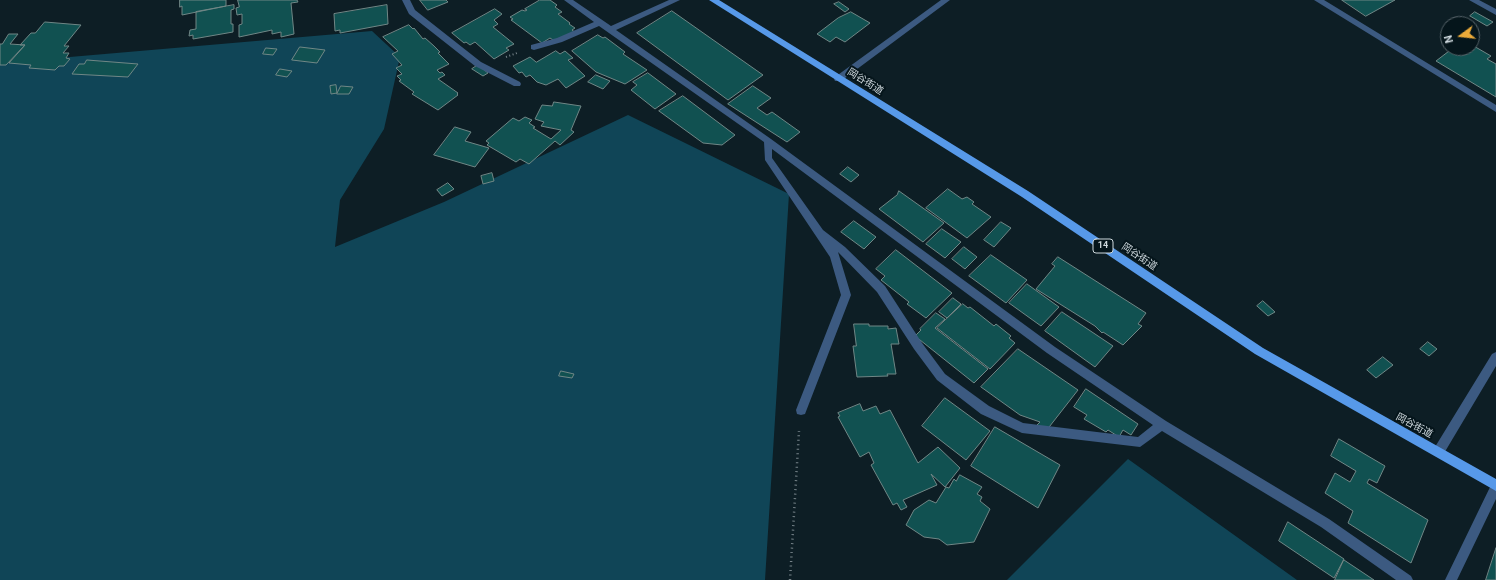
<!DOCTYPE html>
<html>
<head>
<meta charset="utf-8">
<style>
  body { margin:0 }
  #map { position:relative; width:1496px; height:580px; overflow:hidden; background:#0d1e25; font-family:Roboto,sans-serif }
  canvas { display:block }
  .north { position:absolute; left:1440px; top:16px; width:40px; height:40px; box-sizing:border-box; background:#05151b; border:1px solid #566369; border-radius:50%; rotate:255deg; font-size:11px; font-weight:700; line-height:16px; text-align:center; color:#cfd9de }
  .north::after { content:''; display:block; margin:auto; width:14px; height:18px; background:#ebaa39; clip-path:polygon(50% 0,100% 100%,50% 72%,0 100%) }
</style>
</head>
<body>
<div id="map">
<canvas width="1496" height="580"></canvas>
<div class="north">N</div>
</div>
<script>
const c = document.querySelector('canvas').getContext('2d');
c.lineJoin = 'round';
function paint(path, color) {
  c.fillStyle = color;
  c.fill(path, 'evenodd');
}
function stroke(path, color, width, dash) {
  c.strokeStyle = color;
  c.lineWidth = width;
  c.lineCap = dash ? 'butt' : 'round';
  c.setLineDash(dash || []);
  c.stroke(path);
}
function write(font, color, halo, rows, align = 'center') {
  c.font = font + ' Roboto,"Noto Sans JP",sans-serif';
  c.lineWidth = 4;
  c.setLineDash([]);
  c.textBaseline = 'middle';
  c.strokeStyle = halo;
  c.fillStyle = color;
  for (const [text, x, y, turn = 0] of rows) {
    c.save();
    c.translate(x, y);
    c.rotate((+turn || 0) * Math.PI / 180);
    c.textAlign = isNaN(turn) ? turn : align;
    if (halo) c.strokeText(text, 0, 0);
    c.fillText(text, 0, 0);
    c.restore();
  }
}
paint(new Path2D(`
  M372 31 400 57 384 129 340 200 335 247 444 202 628 115 789 194 765 580H0V63Z
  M1128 459 1297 580H1007Z`), '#104557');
const building = new Path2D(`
  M180 0H226V6L182 15V6L180 7Z
  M238 0H297L298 2 291 3 294 34 281 37V32L272 34V30L239 37V25L242 24V14L237 15 236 8 239 7Z
  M420 0H446L448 2 428 10Z
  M540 0H550L557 5 555 7 562 12 558 14 570 23 569 24 575 28 572 30 576 33 556 42 550 38 542 43 511 20 513 19 510 17 522 10 525 11 527 10 525 9Z
  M1342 0H1395L1366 16Z
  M839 2 849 9 845 12 834 4Z
  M234 5V9L231 10V24H233V32L193 39V35L189 36 190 30 196 29V12Z
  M387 5 388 24 340 33V30L335 31 334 14Z
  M495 9 502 14 494 20 498 24 493 27 514 44 506 48 509 50 494 59 475 42 470 45 466 42 464 43 452 33Z
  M672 11 763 75 728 100 637 33Z
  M851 12 870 23 845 42 836 37 830 42 817 34 838 18Z
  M1475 12 1493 22 1487 26 1470 16Z
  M45 22 81 25 64 46H69L63 53H69L66 58 70 59 64 66H59L55 70 29 68 31 65 9 63 25 45H20L31 33H35Z
  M409 25 413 29 414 28 423 39 425 38 434 46 440 52 438 53 449 64 437 70 440 73 442 72 445 75 438 79 458 93 457 94 458 95 438 110 412 94 414 92 399 81 401 80 397 76 402 74 396 68 402 65 392 54 398 51 383 37Z
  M9 34H18L10 44 25 45 6 65H0V44H2Z
  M598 35 603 38 605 37 625 52 623 54 647 70 625 84 596 72 572 51Z
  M1472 45 1491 56 1487 59 1496 64V97L1436 61 1453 48H1472Z
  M300 47 325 50 317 63 292 60Z
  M266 48 277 49 273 55 263 54Z
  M556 51 560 54 565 51 573 58 568 60 585 76 566 88 558 79 546 85 537 82 530 75 526 77 522 72 519 73 513 66 530 57 536 62Z
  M87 60 138 64 128 77 72 74 79 64H84Z
  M478 65 488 73 483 76 472 69Z
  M280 69 292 71 287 77 276 75Z
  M648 73 676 94 655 109 631 90 637 85 633 82Z
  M596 75 610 81 603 89 588 82Z
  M336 85 337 93 331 94 330 86Z
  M341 86 353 87 349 94H337Z
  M753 86 771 98 757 108 767 115 772 112 800 132 787 142 728 104Z
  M683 96 735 135 722 145 703 143 659 111Z
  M554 102 581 106 571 130 574 132 560 145 555 141 529 164 520 159 516 162 487 145 489 143 486 141 513 118 519 121 525 117 532 120 529 123 535 127 533 128 551 139 561 130 541 126 544 122 535 119 542 105 552 106Z
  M455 127 471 132 465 141 489 148 475 167 434 155Z
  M848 167 859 175 851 182 840 174Z
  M492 173 494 181 483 184 481 176Z
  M448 183 454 189 442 196 437 190Z
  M948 189 962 199 967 197 974 202 972 204 991 217 967 238 926 208Z
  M899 191 944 223 923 242 879 209 897 195Z
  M854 221 876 237 864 249 841 232Z
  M1001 222 1011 228 994 247 984 240Z
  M942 229 961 242 945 258 926 244Z
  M964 247 977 257 965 269 952 259Z
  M896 250 952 293 926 318 907 304 909 302 881 280 885 276 876 269Z
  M991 255 1027 280 1006 303 969 276Z
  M1058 257 1146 313 1138 324 1142 326 1123 345 1103 332 1102 333 1095 326 1036 289 1055 266 1052 264Z
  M1027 284 1059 307 1041 326 1009 303Z
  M953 298 961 304 947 318 939 312Z
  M1263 301 1275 312 1268 316 1257 306Z
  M963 304 968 308 970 307 994 326 996 324 1011 336 1009 338 1015 343 990 369 937 328Z
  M1062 312 1113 346 1095 367 1045 331Z
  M936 313 945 319 935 328 988 369 974 383 915 336 921 330 920 329Z
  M854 324H869V326H888V329L896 328 899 344H891L896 374H887L888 376 857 377 853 346H856Z
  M1428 342 1437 349 1429 356 1420 349Z
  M1018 349 1078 390 1046 431 1037 425 1040 422 1020 415 981 387Z
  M1383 357 1393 365 1376 378 1367 370Z
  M561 371 574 374 572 378 559 376Z
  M1086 389 1138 424 1131 435 1123 430 1119 437 1108 430 1106 432 1084 419 1087 415 1074 407Z
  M945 398 990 431 966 460 922 426Z
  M860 404 863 411 876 406 880 414 890 410 918 463 938 447 960 468 945 487 931 474 937 485 903 500 907 507 901 510 897 503 893 505 871 465 874 463 869 452 860 457 838 417 840 416 838 413Z
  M995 427 1060 465 1038 508 971 466Z
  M1339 439 1385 466 1377 483 1369 479 1367 483 1428 520 1411 563 1348 523 1353 511 1325 493 1335 473 1350 482 1356 471 1331 456Z
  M960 475 982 487 977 494 982 497 980 501 990 509 974 542 947 545 939 539 924 537 906 525 914 510 929 500 936 503 946 487 949 488 954 479 956 481Z
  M1288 522 1344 559 1334 578 1279 541Z
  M1496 548V580H1486Z
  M1344 560 1374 580H1335Z`);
paint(building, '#115151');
stroke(building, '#708786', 1);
stroke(new Path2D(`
  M506 57 517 53`), '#77848a', 2, [1, 2.5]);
stroke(new Path2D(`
  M790 580 799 431`), '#77848a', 2.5, [1, 3.5]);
paint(new Path2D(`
  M402 0H410L415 10 481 62 520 82 521 84 520 86H514L475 66 409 14Z
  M564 0H573L611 26 669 0H680L616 30 771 139 1055 347 1166 421 1329 519 1411 576 1413 580H1396L1321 527 1162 431 1140 447 1022 433 981 414 937 380 914 349 877 292 838 252 851 295 805 414 801 415 797 414 796 410 841 295 830 257 765 160 764 142 599 26 562 42 534 50 531 49V45L557 38 594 22ZM772 149 1047 353 1153 425 1138 437 1023 423 989 406 945 374 922 343 885 286 845 247 823 230 772 158Z
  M941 0H950L841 81H835L834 79 835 77Z
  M1314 0H1324L1496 105V112Z
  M1469 0H1479L1496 9V15Z
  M1496 352V366L1443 455 1439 456 1435 455 1433 451 1435 447 1492 354Z
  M1496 481V499L1457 580H1445L1492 483Z`), '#3c5a81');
paint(new Path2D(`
  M709 0H719L1028 191 1263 348 1496 479V491L1255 354 1022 197Z`), '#5799e9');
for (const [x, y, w] of [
  [1103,246,20]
]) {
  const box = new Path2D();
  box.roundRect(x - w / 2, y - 7, w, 14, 3);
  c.fillStyle = '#05151b';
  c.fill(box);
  stroke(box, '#cfd9de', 1);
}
write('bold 9px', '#cfd9de', null, [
  ["14",1103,246]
]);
write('10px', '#cfd9de', '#05151b', [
  ["岡谷街道",865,82,32],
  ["岡谷街道",1139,257,34],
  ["岡谷街道",1414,426,28]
]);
</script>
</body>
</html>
